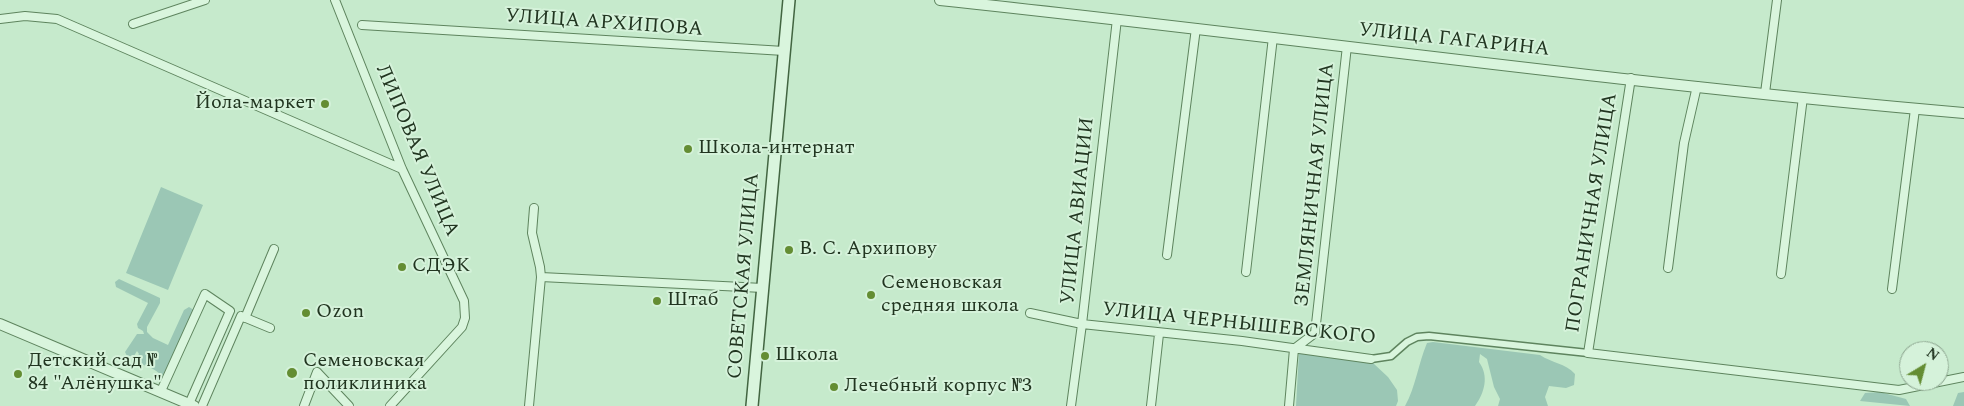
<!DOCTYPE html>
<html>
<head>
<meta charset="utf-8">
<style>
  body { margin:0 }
  #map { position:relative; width:1964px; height:406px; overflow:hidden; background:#c6eacc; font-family:Spectral,serif }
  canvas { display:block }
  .north { position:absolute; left:1899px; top:341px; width:50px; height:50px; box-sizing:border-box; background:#d5f2da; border:1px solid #8da690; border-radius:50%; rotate:37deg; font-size:14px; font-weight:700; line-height:20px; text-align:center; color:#213520 }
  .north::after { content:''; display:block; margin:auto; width:18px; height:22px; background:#648d33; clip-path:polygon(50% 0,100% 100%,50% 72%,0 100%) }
</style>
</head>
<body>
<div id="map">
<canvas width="1964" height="406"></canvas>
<div class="north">N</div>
</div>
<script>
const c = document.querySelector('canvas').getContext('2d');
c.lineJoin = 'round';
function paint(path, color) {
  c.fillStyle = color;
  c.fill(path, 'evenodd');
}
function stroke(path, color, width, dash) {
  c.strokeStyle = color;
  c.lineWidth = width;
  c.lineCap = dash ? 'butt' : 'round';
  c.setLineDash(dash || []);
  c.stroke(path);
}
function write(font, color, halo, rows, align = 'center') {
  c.font = font + ' Spectral,serif';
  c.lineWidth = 4;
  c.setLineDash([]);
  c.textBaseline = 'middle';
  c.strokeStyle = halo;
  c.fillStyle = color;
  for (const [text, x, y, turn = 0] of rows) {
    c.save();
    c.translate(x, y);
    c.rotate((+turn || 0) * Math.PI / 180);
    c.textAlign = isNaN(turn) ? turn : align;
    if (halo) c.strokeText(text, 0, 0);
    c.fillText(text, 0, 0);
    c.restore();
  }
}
paint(new Path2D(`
  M161 187 203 205 168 290 126 273Z
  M119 279 160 298V303L147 327V332L153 338 168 345 184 310 189 307 194 310 163 378 160 379V374C152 366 143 367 135 359L139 354 137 351 134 356H127L125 352 137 334H144L143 331 138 328 137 324 148 303 116 287 115 282Z
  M1433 342 1540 355C1552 363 1565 363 1575 374L1574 385 1566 388 1549 386 1545 397 1548 406H1498L1500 399 1494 387 1487 359 1480 354 1479 362C1489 376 1485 392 1475 406H1405C1416 386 1418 364 1427 343Z
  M1299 352 1373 363 1388 377 1397 390 1398 401 1396 406H1296Z
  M1880 392 1906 399 1910 406 1860 401 1865 393Z
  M1964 392V406H1953L1958 393Z`), '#9bc7b5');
const pedestrian = new Path2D(`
  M1371 359 1391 356 1407 342 1417 337 1429 336 1588 353`);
const minor = new Path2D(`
  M335 0 402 169 464 301 465 318 462 327 390 406
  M0 19 25 16 57 19 402 169
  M133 24 205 0
  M362 25 784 51
  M1631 78 1588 353 1899 390 1964 377
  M1765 93 1777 0
  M1167 255 1196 28
  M1668 268 1684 143 1697 86
  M1246 272 1273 37
  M1781 274 1803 97
  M541 277 763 288
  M1892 289 1915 109
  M1030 313 1082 324 1242 341 1371 359
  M241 316 270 328
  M245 318 274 249
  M161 391 205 294 230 311 189 404
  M202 406 241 316
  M304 406 317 372 349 406
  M529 406 541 277 540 267 532 233 534 208
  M1071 406 1082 324 1117 19
  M1151 406 1159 334
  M1289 406 1294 349 1315 333 1347 46`);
const tertiary = new Path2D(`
  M940 0C1281 36 1622 84 1964 113
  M0 324 194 406`);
const secondary = new Path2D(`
  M752 406 789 0`);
stroke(pedestrian, '#5e845e', 9);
stroke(minor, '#5e845e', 10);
stroke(tertiary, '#5e845e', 12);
stroke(secondary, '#426541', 14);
stroke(pedestrian, '#d9f5dd', 6);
stroke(minor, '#d9f5dd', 8);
stroke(tertiary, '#d9f5dd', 10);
stroke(secondary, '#d9f5dd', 11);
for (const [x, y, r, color] of [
  [325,104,5,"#648d33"],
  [688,149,5,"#648d33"],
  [789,250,5,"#648d33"],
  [402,267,5,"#648d33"],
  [871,295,5,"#648d33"],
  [657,301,5,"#648d33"],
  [306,313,5,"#648d33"],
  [765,356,5,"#648d33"],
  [292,373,6,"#648d33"],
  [18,374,5,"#648d33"],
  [834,387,5,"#648d33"]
]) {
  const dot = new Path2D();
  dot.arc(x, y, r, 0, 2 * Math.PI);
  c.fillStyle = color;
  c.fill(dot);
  stroke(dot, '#d5f2da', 2);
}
write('20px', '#213520', '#d5f2da', [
  ["УЛИЦА АРХИПОВА",604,24,4],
  ["УЛИЦА ГАГАРИНА",1454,41,6],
  ["ЛИПОВАЯ УЛИЦА",416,151,67],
  ["ЗЕМЛЯНИЧНАЯ УЛИЦА",1316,185,-84],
  ["УЛИЦА АВИАЦИИ",1079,211,-84],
  ["ПОГРАНИЧНАЯ УЛИЦА",1593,213,-81],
  ["СОВЕТСКАЯ УЛИЦА",745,276,-85],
  ["УЛИЦА ЧЕРНЫШЕВСКОГО",1239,325,6]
]);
write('20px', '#213520', '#d5f2da', [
  ["Йола-маркет",315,104,"right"],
  ["Школа-интернат",698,149],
  ["В. С. Архипову",799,250],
  ["СДЭК",412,267],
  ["Семеновская",881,284],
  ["средняя школа",881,307],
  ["Штаб",667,301],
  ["Ozon",316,313],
  ["Школа",775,356],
  ["Детский сад №",28,362],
  ["84 \"Алёнушка\"",28,385],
  ["Семеновская",303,362],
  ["поликлиника",303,385],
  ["Лечебный корпус №3",844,387]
], 'left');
</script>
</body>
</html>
